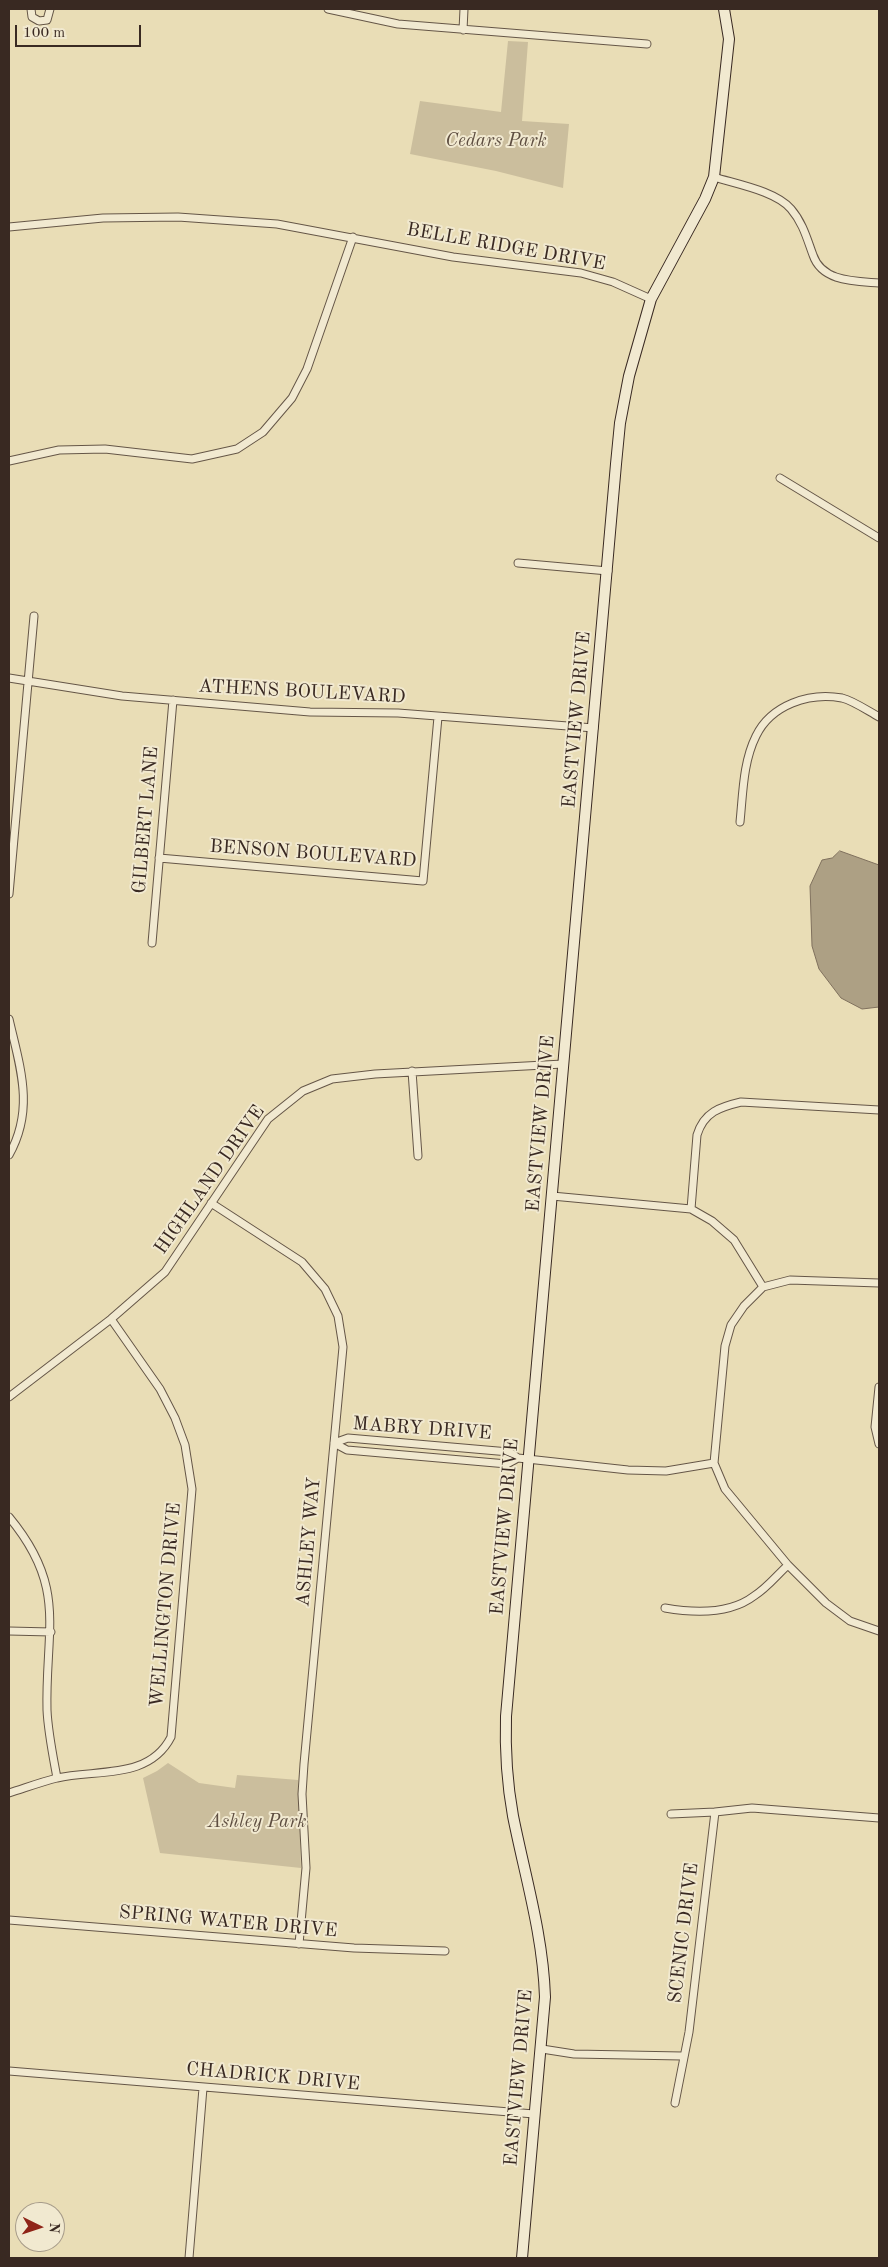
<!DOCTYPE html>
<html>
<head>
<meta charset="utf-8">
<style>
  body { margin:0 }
  #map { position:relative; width:888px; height:2267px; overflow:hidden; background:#e9ddb6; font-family:"Old Standard TT",serif }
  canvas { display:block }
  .frame { position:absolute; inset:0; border:10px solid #392922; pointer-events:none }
  .north { position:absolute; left:15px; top:2202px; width:50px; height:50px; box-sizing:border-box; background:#f1e9d0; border:1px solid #a79c8a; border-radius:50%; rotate:94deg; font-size:14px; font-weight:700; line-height:20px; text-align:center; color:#392922 }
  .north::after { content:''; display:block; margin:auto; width:18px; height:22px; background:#8f2418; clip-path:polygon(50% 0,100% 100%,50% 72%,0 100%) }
  .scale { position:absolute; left:15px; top:25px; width:126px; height:22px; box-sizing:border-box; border:2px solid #392922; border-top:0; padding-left:6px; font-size:15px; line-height:18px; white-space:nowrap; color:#392922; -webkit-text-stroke:4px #f1e9d0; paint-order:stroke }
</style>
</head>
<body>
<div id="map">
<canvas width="888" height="2267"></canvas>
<div class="frame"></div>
<div class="north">N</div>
<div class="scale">100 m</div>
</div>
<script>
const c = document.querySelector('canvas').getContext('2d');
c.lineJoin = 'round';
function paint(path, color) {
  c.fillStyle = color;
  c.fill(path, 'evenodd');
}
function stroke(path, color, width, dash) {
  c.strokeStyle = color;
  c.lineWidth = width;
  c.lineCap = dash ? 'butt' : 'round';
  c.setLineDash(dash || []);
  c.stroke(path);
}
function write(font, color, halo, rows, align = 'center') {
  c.font = font + ' "Old Standard TT",serif';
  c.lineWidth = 4;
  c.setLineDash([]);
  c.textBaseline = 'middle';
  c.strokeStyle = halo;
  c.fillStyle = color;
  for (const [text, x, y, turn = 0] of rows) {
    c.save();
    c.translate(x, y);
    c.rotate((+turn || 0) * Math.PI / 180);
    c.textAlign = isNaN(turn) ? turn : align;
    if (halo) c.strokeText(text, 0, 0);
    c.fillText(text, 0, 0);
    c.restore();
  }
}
paint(new Path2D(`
  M508 41 528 42 522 121 569 124 563 188 496 171 410 154 420 101 501 112Z
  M168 1763 199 1783 235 1788 237 1775 298 1780 301 1868 160 1853 143 1778 157 1771Z`), '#cbbe9d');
const water = new Path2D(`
  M840 851 879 865V1007L862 1009 841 998 819 969 812 946 810 886 822 860 832 858Z`);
paint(water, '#ada084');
stroke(water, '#7f705d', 1);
const street = new Path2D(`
  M31 9 32 17 39 21 47 20 50 9
  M328 9 398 24 647 44
  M463 30 464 9
  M714 177C736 184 776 191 791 209 803 223 807 239 813 255 822 282 855 281 879 283
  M9 227 103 218 178 217 277 224 453 257 581 273 613 282 651 299
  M9 461 59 450 105 449 192 459 237 449 263 432 292 398 307 369 353 237
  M780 478 879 538
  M518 563 608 571
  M9 678 122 696 310 712 398 713 594 728
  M740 822C743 793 743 762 756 736 771 705 809 692 842 698 854 701 868 711 879 717
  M159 858 423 881 438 717
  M9 894 34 616
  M152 943 173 700
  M9 1019C20 1067 35 1109 9 1155
  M412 1071 418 1156
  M552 1196 691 1209 712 1221 734 1240 763 1287
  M211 1203 302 1262 325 1289 338 1316 343 1347 304 1764 302 1794 306 1868 299 1944
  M691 1209 697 1135C704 1112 720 1107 741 1102L879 1110
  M879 1283 790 1280 763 1287 744 1306 731 1325 725 1346 714 1463 725 1489 788 1565 826 1603 850 1621 879 1631
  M879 1387 875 1427 879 1444
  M9 1397 111 1319 165 1272 268 1119 303 1091 332 1079 375 1074 563 1064
  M334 1443 348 1438 509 1452 518 1458 628 1470 666 1471 714 1463
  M334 1443 347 1450 507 1464 518 1458
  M9 1517C68 1588 45 1629 47 1710 48 1732 53 1756 57 1778
  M665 1608C694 1613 729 1615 754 1596 767 1588 777 1575 788 1565
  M9 1631 51 1632
  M9 1793C25 1788 41 1782 57 1778 97 1769 149 1780 171 1737L192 1489 185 1445 175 1418 160 1389 111 1319
  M715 1812 752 1808 879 1818
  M671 1814 715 1812 689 2032 675 2103
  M9 1920 354 1948 445 1951
  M542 2049 574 2054 682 2056
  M9 2071 534 2114
  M189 2258 203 2088`);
const secondary = new Path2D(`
  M522 2258 545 1997C543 1935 525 1876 513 1816 507 1783 505 1749 506 1716L616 464 620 423 629 376 651 299 705 199 714 177 729 39 724 9`);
stroke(street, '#655647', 9);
stroke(secondary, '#392922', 12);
stroke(street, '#f1e9d0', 7);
stroke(secondary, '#f1e9d0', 10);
write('italic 19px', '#5e4e41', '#f1e9d0', [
  ["Cedars Park",496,141],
  ["Ashley Park",257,1822]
]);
write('19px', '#392922', '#f1e9d0', [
  ["BELLE RIDGE DRIVE",506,247,10],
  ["ATHENS BOULEVARD",302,692,3],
  ["EASTVIEW DRIVE",577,720,-85],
  ["GILBERT LANE",146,820,-85],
  ["BENSON BOULEVARD",313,854,4],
  ["EASTVIEW DRIVE",541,1124,-85],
  ["HIGHLAND DRIVE",210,1180,-55],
  ["MABRY DRIVE",422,1429,4],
  ["EASTVIEW DRIVE",505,1527,-85],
  ["ASHLEY WAY",309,1542,-85],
  ["WELLINGTON DRIVE",166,1605,-85],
  ["SPRING WATER DRIVE",228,1922,5],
  ["SCENIC DRIVE",684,1933,-83],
  ["CHADRICK DRIVE",273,2077,5],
  ["EASTVIEW DRIVE",519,2078,-85]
]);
</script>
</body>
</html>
